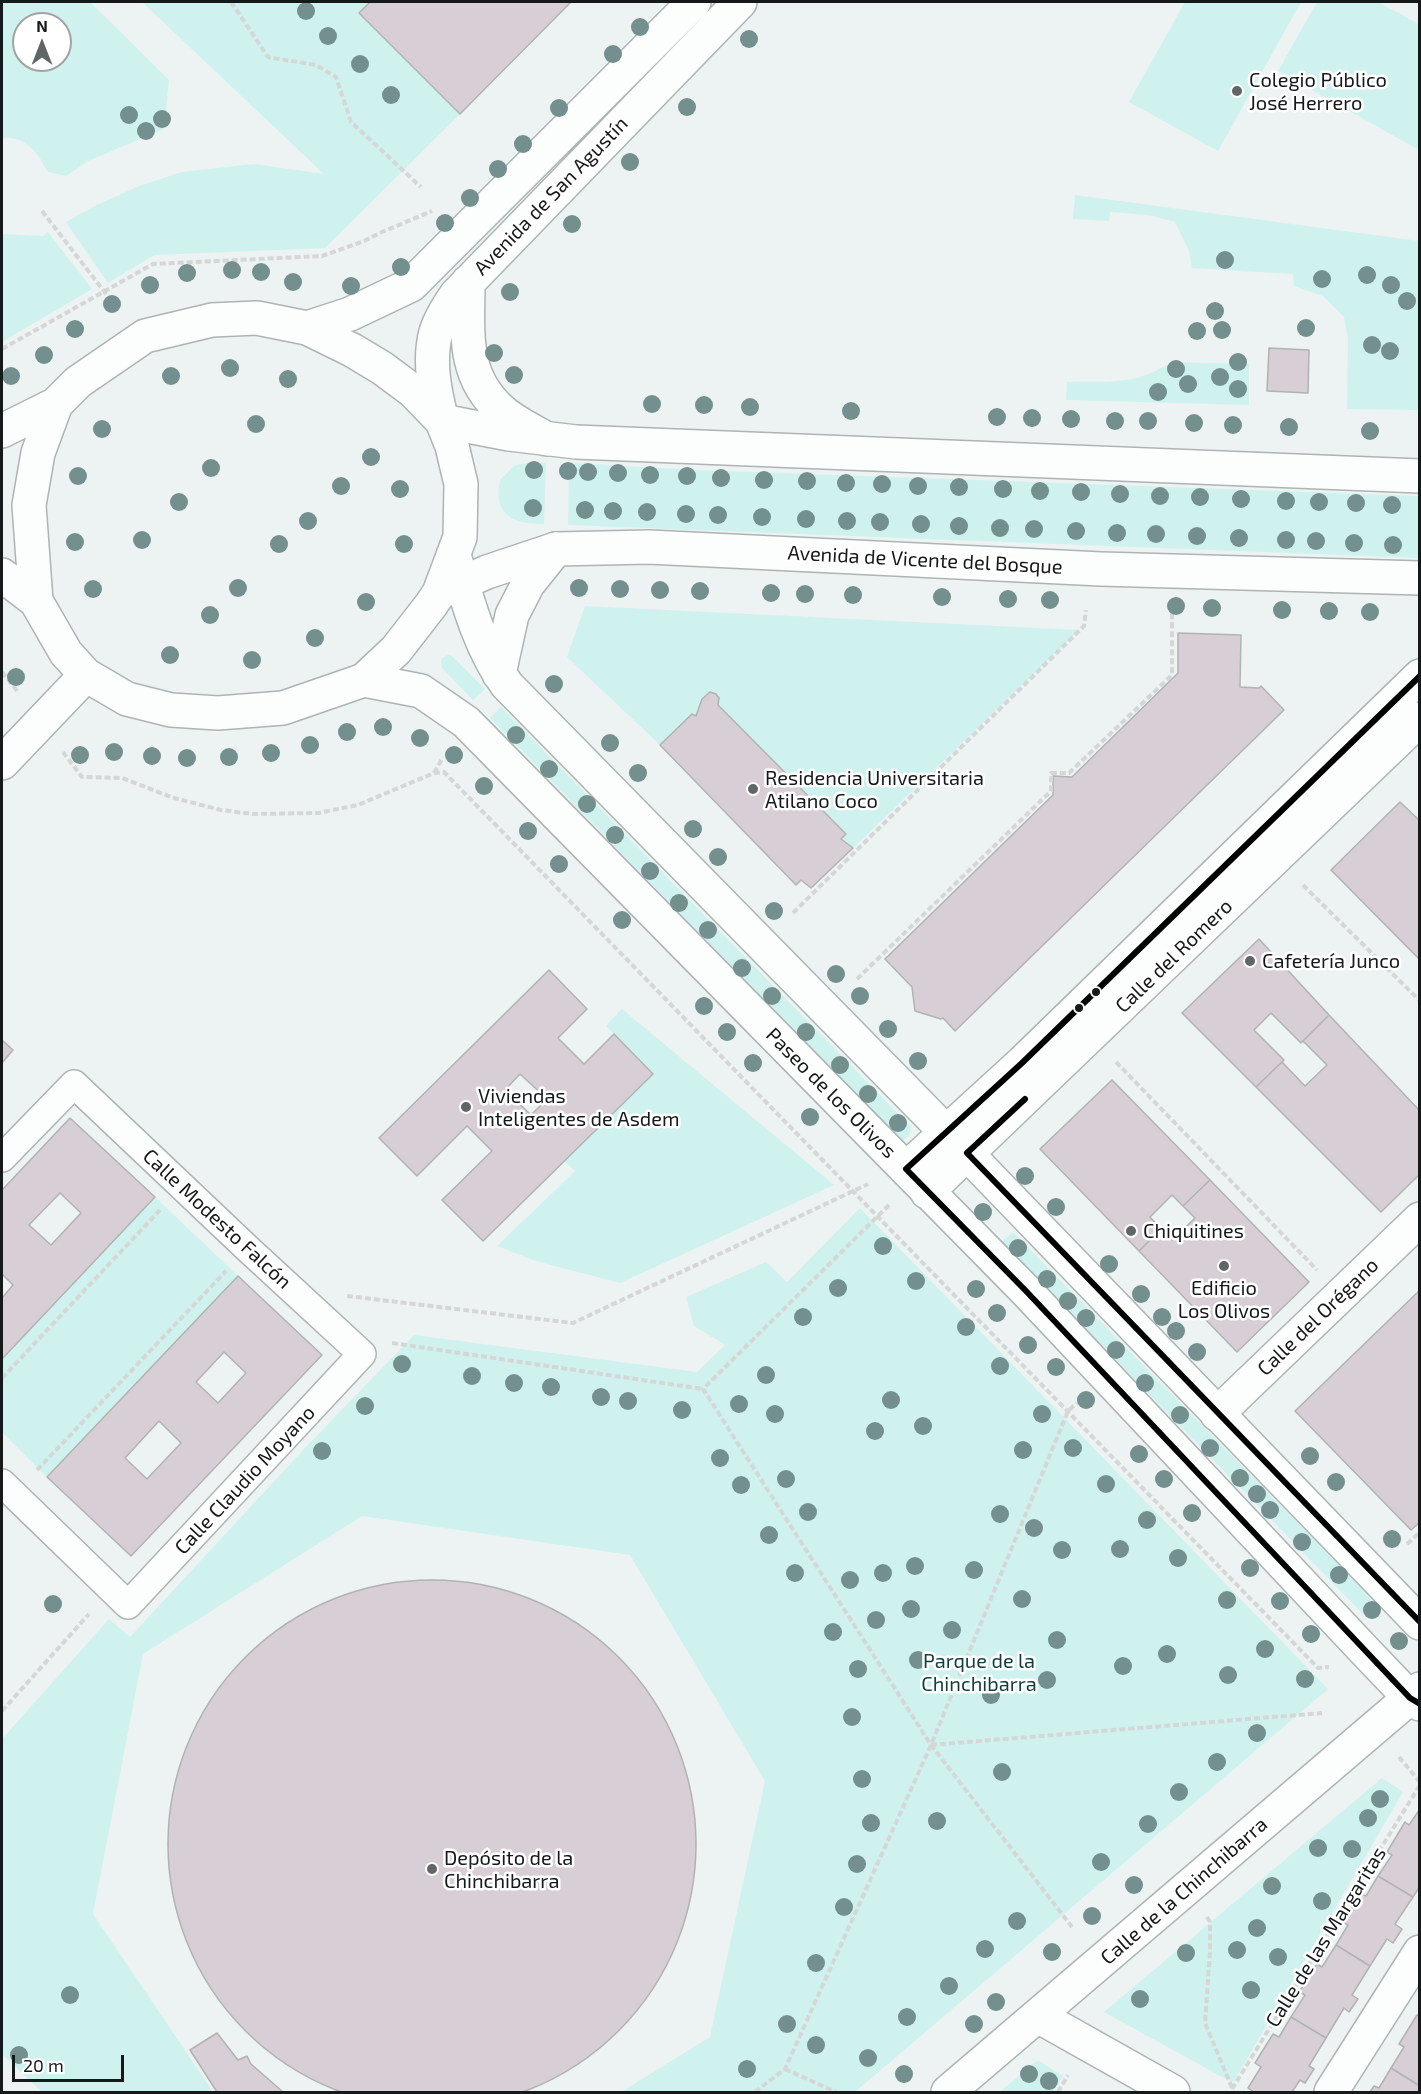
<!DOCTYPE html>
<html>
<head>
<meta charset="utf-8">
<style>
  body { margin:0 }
  #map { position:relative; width:1421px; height:2094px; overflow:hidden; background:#ecf3f2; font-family:"Exo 2",sans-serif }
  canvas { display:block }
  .frame { position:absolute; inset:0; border:3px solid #151919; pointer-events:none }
  .north { position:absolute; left:12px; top:12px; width:60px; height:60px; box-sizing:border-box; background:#fff; border:2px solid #a1a3a3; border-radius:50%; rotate:0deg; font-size:16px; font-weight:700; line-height:24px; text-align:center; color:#151919 }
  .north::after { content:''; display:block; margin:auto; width:21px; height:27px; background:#606565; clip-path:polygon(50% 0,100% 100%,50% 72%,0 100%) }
  .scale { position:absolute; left:12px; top:2055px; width:112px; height:27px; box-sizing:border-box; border:3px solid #151919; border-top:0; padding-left:8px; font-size:18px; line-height:21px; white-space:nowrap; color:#151919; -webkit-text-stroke:4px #fff; paint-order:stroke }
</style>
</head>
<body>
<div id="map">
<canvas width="1421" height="2094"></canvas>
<div class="frame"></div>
<div class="north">N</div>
<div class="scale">20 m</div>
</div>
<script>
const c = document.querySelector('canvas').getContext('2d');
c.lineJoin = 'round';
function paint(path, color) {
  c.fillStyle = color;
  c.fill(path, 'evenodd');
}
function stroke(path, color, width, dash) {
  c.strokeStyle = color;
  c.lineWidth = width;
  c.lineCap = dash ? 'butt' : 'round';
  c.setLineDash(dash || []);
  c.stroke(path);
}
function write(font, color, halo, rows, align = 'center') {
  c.font = font + ' "Exo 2",sans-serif';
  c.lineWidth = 5;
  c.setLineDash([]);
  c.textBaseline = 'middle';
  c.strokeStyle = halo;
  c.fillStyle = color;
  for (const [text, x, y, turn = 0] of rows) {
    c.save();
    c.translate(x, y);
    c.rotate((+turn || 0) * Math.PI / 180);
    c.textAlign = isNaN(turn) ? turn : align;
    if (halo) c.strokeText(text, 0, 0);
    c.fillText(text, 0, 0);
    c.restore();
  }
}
paint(new Path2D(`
  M2 2H90L169 80 164 129 88 161 66 176 48 172C38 153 26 135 2 138ZM24 24H60V60H24Z
  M142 2H370L359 13 460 114 325 248 154 255 108 283 66 222 95 206 139 186 182 172 254 164 324 174Z
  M1185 2H1301L1218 151 1129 102Z
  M1317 2H1378L1419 24V150L1278 71Z
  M1075 195 1419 241V410L1347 409 1348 339 1344 317 1323 296 1294 286 1293 274 1192 268 1189 251 1175 222 1149 215 1110 212 1109 221 1073 219Z
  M48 232 92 289 2 342V234L43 236Z
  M1171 362 1249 364V405L1066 400 1067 382C1109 381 1135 386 1171 362Z
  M525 463H546L544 524C512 524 493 515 500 480L514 466Z
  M569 463 697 470 1419 496V558L568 525Z
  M585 606 1079 630 853 848 841 839 846 833 718 705 719 698 710 692 702 699 696 716 692 715 660 745 567 657Z
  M448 655 452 656 485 689 473 700 442 668 441 662 442 658Z
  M501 707 911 1127C911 1134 909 1137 903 1140L899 1138 490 718Z
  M622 1009 834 1185 620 1283 536 1261 497 1246 575 1171 564 1161 653 1074 606 1026Z
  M155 1197 238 1276 47 1477 2 1432V1359Z
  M860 1208 1328 1689 855 2092H621L710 2037 765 1781 630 1555 362 1516 143 1654 93 1914 213 2092H42L2 2054V1739L109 1619 130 1637 305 1448 414 1335 697 1372 725 1345 694 1326 686 1297 766 1262 787 1282Z
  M1013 1232 1375 1602 1362 1613 1001 1242Z
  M1382 1778 1403 1792 1233 2083 1104 2012Z
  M1039 2061 1063 2076 1053 2092H1000L1035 2062Z`), '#cff2ef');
const building = new Path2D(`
  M370 2H571L460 114 359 13Z
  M1269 348 1309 350 1308 393 1267 391Z
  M1178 633 1241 635 1240 687 1259 688 1261 686 1284 710 955 1031 943 1018 941 1019 915 1011 912 987 885 959 1053 795V776L1072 777 1178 673Z
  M710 692 716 694 719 698 718 705 846 834 841 839 853 848 811 888 801 880 796 885 660 745 692 714 696 716 702 699Z
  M1400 802 1420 821V960L1331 870Z
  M1259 939 1329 1015 1301 1043 1271 1013 1254 1030 1284 1060 1256 1087 1182 1013Z
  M549 970 587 1009 558 1038 584 1064 614 1034 653 1074 483 1241 442 1200 492 1151 467 1126 417 1176 379 1138ZM520 1074 547 1099 531 1115 505 1090Z
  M1329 1015 1420 1111V1174L1381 1212 1256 1087 1282 1062 1305 1086 1327 1065 1303 1041Z
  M2 1040 13 1050 2 1063Z
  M1112 1080 1210 1180 1183 1206 1172 1195 1150 1217 1161 1229 1139 1251 1040 1149Z
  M70 1118 155 1197 2 1359V1298L13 1285 2 1274V1190ZM60 1193 81 1213 51 1245 29 1225Z
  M1210 1180 1309 1282 1237 1352 1139 1251 1161 1229 1172 1240 1195 1218 1183 1206Z
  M238 1276 322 1355 131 1556 47 1477ZM224 1352 246 1373 218 1403 196 1382ZM159 1421 181 1443 147 1479 125 1458Z
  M1420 1290V1522L1411 1530 1295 1411Z
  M168 1844a264 264 0 1 1 528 0a264 264 0 1 1-528 0Z
  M1420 1809V1886L1413 1897 1378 1876 1392 1855 1387 1852 1405 1822 1409 1825Z
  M1378 1876 1413 1897 1395 1924 1402 1929 1393 1943 1387 1939 1370 1966 1336 1945 1348 1925 1343 1922 1361 1894 1366 1896Z
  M1336 1945 1370 1966 1352 1995 1358 1999 1349 2012 1344 2008 1326 2038 1291 2017 1305 1995 1299 1992 1317 1964 1322 1967Z
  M1417 2015 1420 2016V2086L1391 2068 1404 2047 1399 2044Z
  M1291 2017 1326 2038 1309 2066 1314 2069 1305 2083 1300 2080 1292 2092H1254L1248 2088 1261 2067 1255 2063 1273 2034 1279 2037Z
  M217 2033 238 2060 247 2056 251 2064 283 2092H217L190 2050Z
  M1391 2068 1420 2086V2092H1370L1374 2086 1379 2088Z`);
paint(building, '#d7ced6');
stroke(building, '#b1b3b3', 1.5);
const pedestrian = new Path2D(`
  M2 1158 74 1084 247 1248 362 1354 128 1605 2 1483`);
const minor = new Path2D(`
  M906 1169 1022 1063 1420 676
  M927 1192 1420 719
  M1217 1414 1420 1219
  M1038 2016 1173 2092
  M948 2092 1420 1689
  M1331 2092 1420 1952`);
const secondary = new Path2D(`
  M454 555C467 599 479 647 507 685L947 1133 1420 1623
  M499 674 512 615 528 584 556 549
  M364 680 421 691 466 722 1026 1291 1365 1651 1410 1698 1420 1704`);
const primary = new Path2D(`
  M257 318 307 328 352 350 382 368 413 391 442 421 452 446 461 484 460 537 439 593 431 605 396 650 364 680 283 708 218 713 171 710 127 699 86 675 66 653 36 601 29 505 38 453 56 404 78 382 145 336 212 320Z
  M442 421 509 434 576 442 1420 476
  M2 431 56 404
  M2 575 36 601
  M439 593 487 572 556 549 649 547 1101 569 1420 578`);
const trunk = new Path2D(`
  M468 282C468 332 461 376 503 412 516 423 533 431 547 439
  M307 328 350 314 411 285 694 2
  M442 421C435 393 428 361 436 332 440 319 448 307 456 295L740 2
  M2 763 86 675`);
stroke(pedestrian, '#aeb4b3', 30);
stroke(minor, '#aeb4b3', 36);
stroke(secondary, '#aeb4b3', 36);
stroke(primary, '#aeb4b3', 36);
stroke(trunk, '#aeb4b3', 36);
stroke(new Path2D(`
  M231 2 268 57 316 65 336 77 351 122 421 187
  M42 211 110 299
  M2 349 153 264 322 256 364 241 382 232 432 211
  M2 672 19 693
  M63 752 82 777 122 778 174 798 221 810 253 814 318 813 358 805 434 773 444 772 1318 1668 1329 1667
  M434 773 443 757
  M1303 885 1420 1001
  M793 913 1084 626 1086 610
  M857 979 1051 791V773H1069L1172 675V613
  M1116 1062 1317 1270
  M889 1205 703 1389 931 1745 1072 1927
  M347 1296 573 1323 868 1184
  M392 1343 703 1389
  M2 1378 160 1210
  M37 1470 226 1271
  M1407 1544 1420 1532
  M2 1711 89 1614
  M931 1745 1322 1713
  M1399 1757 1420 1782
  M1207 1917 1210 1922V1953L1205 2023 1232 2088
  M785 2069 836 2092
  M1232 2089 1420 1785
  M755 2092 785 2069 931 1745 1068 1411 1077 1403
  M1058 2092 1068 2075`), '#d5d7d7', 4, [6, 3]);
stroke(pedestrian, '#fcfdfd', 27);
stroke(minor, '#fcfdfd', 33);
stroke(secondary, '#fcfdfd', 33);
stroke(primary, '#fcfdfd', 33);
stroke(trunk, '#fcfdfd', 33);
stroke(new Path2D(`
  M1420 676 1022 1063 906 1169 1026 1291 1410 1698 1420 1704
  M1025 1099 967 1153 1420 1622`), '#000', 6);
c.fillStyle = '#738f8e';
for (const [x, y] of [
  [306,11],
  [640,27],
  [328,36],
  [749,39],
  [613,54],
  [360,64],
  [391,95],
  [687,107],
  [559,108],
  [129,115],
  [162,119],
  [146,131],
  [523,144],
  [630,162],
  [498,169],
  [470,198],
  [445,223],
  [572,224],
  [1225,260],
  [401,267],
  [232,270],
  [261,272],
  [187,273],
  [1367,275],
  [1322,279],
  [293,282],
  [150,285],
  [1391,285],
  [351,286],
  [510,292],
  [1407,301],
  [112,304],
  [1215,311],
  [1306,328],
  [75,329],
  [1222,330],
  [1197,331],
  [1372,345],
  [1390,351],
  [494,353],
  [44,355],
  [1238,362],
  [230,368],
  [1176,369],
  [514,375],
  [11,376],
  [171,376],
  [1220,377],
  [288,379],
  [1188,384],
  [1238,389],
  [1158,392],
  [652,404],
  [704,405],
  [750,407],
  [851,411],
  [997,417],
  [1032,418],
  [1071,419],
  [1115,421],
  [1148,421],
  [1194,423],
  [256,424],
  [1233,425],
  [1289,427],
  [102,429],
  [1370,431],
  [371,457],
  [211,468],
  [534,470],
  [568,471],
  [588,472],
  [618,473],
  [650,475],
  [78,476],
  [687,476],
  [721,478],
  [764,480],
  [807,481],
  [846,483],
  [882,484],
  [341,486],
  [918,486],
  [959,487],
  [400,489],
  [1003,489],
  [1040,491],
  [1081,492],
  [1120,494],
  [1160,496],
  [1200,497],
  [1241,499],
  [1286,501],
  [179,502],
  [1319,502],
  [1356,503],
  [1392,505],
  [533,508],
  [585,510],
  [613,511],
  [647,512],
  [686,514],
  [718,515],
  [762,517],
  [806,519],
  [308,521],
  [847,521],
  [880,522],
  [921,524],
  [959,526],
  [1000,528],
  [1034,529],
  [1076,531],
  [1117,533],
  [1156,534],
  [1197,536],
  [1239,538],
  [142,540],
  [1286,540],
  [1316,541],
  [75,542],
  [1354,543],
  [279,544],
  [404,544],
  [1393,545],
  [238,588],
  [579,588],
  [93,589],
  [620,589],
  [660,590],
  [700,591],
  [771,593],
  [805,594],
  [853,595],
  [942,597],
  [1008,599],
  [1050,600],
  [366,602],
  [1176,606],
  [1212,608],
  [1282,610],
  [1329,611],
  [1370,612],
  [210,615],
  [315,638],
  [170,655],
  [252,660],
  [16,677],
  [554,684],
  [383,727],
  [347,732],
  [516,735],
  [420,738],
  [610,743],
  [310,745],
  [114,752],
  [271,753],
  [80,755],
  [454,755],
  [152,756],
  [229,757],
  [187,758],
  [549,769],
  [638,773],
  [484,786],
  [587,804],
  [693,829],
  [528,831],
  [615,835],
  [718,857],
  [559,864],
  [650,871],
  [679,903],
  [774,911],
  [622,920],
  [708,930],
  [742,968],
  [836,974],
  [772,996],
  [860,996],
  [704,1006],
  [888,1029],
  [727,1032],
  [806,1032],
  [918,1061],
  [753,1063],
  [840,1065],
  [868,1094],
  [810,1117],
  [898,1123],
  [1025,1176],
  [1056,1207],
  [983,1212],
  [883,1246],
  [1018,1248],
  [1109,1264],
  [1047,1279],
  [916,1281],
  [838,1288],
  [976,1289],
  [1141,1294],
  [1068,1301],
  [997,1313],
  [803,1317],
  [1162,1317],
  [1086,1318],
  [966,1327],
  [1176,1331],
  [1028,1345],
  [1116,1350],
  [1197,1352],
  [402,1364],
  [1000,1366],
  [1056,1367],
  [766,1375],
  [472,1376],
  [514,1383],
  [1145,1383],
  [551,1387],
  [601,1397],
  [891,1400],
  [1086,1400],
  [628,1401],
  [739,1404],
  [365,1406],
  [682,1410],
  [775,1414],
  [1042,1414],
  [1180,1415],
  [923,1426],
  [875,1431],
  [1073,1448],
  [1210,1448],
  [1023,1450],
  [322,1451],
  [1139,1454],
  [1310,1456],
  [720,1458],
  [1240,1478],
  [786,1479],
  [1164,1479],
  [1336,1482],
  [1106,1484],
  [741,1485],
  [1257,1494],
  [1270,1510],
  [808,1512],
  [1192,1513],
  [1000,1514],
  [1147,1520],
  [1034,1528],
  [769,1535],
  [1392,1539],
  [1302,1542],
  [1120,1549],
  [1062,1550],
  [1178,1558],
  [915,1566],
  [1250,1568],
  [974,1570],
  [795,1573],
  [883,1573],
  [1339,1575],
  [850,1580],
  [1022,1599],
  [1227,1600],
  [1280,1601],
  [53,1604],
  [911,1609],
  [1372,1610],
  [876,1620],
  [952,1630],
  [833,1632],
  [1311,1634],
  [1057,1640],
  [1399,1641],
  [1265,1649],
  [1167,1654],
  [918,1660],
  [1123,1666],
  [858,1669],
  [1228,1675],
  [1305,1679],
  [1047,1680],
  [991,1695],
  [852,1717],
  [1257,1733],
  [1217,1762],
  [1002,1772],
  [862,1779],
  [1179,1792],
  [1380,1799],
  [1368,1818],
  [937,1821],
  [871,1823],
  [1148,1824],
  [1318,1848],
  [1352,1849],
  [1101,1862],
  [857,1864],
  [1134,1885],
  [1272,1886],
  [1322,1901],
  [844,1907],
  [1092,1916],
  [1017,1921],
  [1257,1928],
  [985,1949],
  [1237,1950],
  [1052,1952],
  [1186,1953],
  [1278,1957],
  [816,1963],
  [949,1986],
  [1251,1990],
  [70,1995],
  [1140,1999],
  [996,2002],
  [907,2017],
  [787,2024],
  [974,2024],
  [816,2045],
  [19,2055],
  [868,2058],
  [747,2069],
  [904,2074],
  [1029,2074],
  [1049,2081]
]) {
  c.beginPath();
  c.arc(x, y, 9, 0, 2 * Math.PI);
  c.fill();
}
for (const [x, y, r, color] of [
  [1237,91,6,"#606565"],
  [753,789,6,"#606565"],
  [1250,961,6,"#606565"],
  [1096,992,5,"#151919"],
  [1079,1008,5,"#151919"],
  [466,1107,6,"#606565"],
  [1131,1231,6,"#606565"],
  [1224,1266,6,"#606565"],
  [432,1869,6,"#606565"]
]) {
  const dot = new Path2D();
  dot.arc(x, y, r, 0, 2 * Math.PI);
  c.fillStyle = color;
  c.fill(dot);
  stroke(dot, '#fff', 2);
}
write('20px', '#151919', '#fff', [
  ["Colegio Público",1249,80],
  ["José Herrero",1249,103],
  ["Residencia Universitaria",765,778],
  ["Atilano Coco",765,801],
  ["Cafetería Junco",1262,961],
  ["Viviendas",478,1096],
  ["Inteligentes de Asdem",478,1119],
  ["Chiquitines",1143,1231],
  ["Edificio",1224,1288,"center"],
  ["Los Olivos",1224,1311,"center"],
  ["Depósito de la",444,1858],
  ["Chinchibarra",444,1881]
], 'left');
write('20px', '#151919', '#fff', [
  ["Avenida de San Agustín",551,196,-46],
  ["Avenida de Vicente del Bosque",925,560,3],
  ["Calle del Romero",1174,956,-44],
  ["Paseo de los Olivos",831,1093,45],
  ["Calle Modesto Falcón",217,1219,43],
  ["Calle del Orégano",1318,1317,-44],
  ["Calle Claudio Moyano",245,1480,-47],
  ["Calle de la Chinchibarra",1184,1891,-41],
  ["Calle de las Margaritas",1326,1937,-58]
]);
write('20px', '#103e3c', '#fff', [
  ["Parque de la",979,1661],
  ["Chinchibarra",979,1684]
]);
</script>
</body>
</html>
